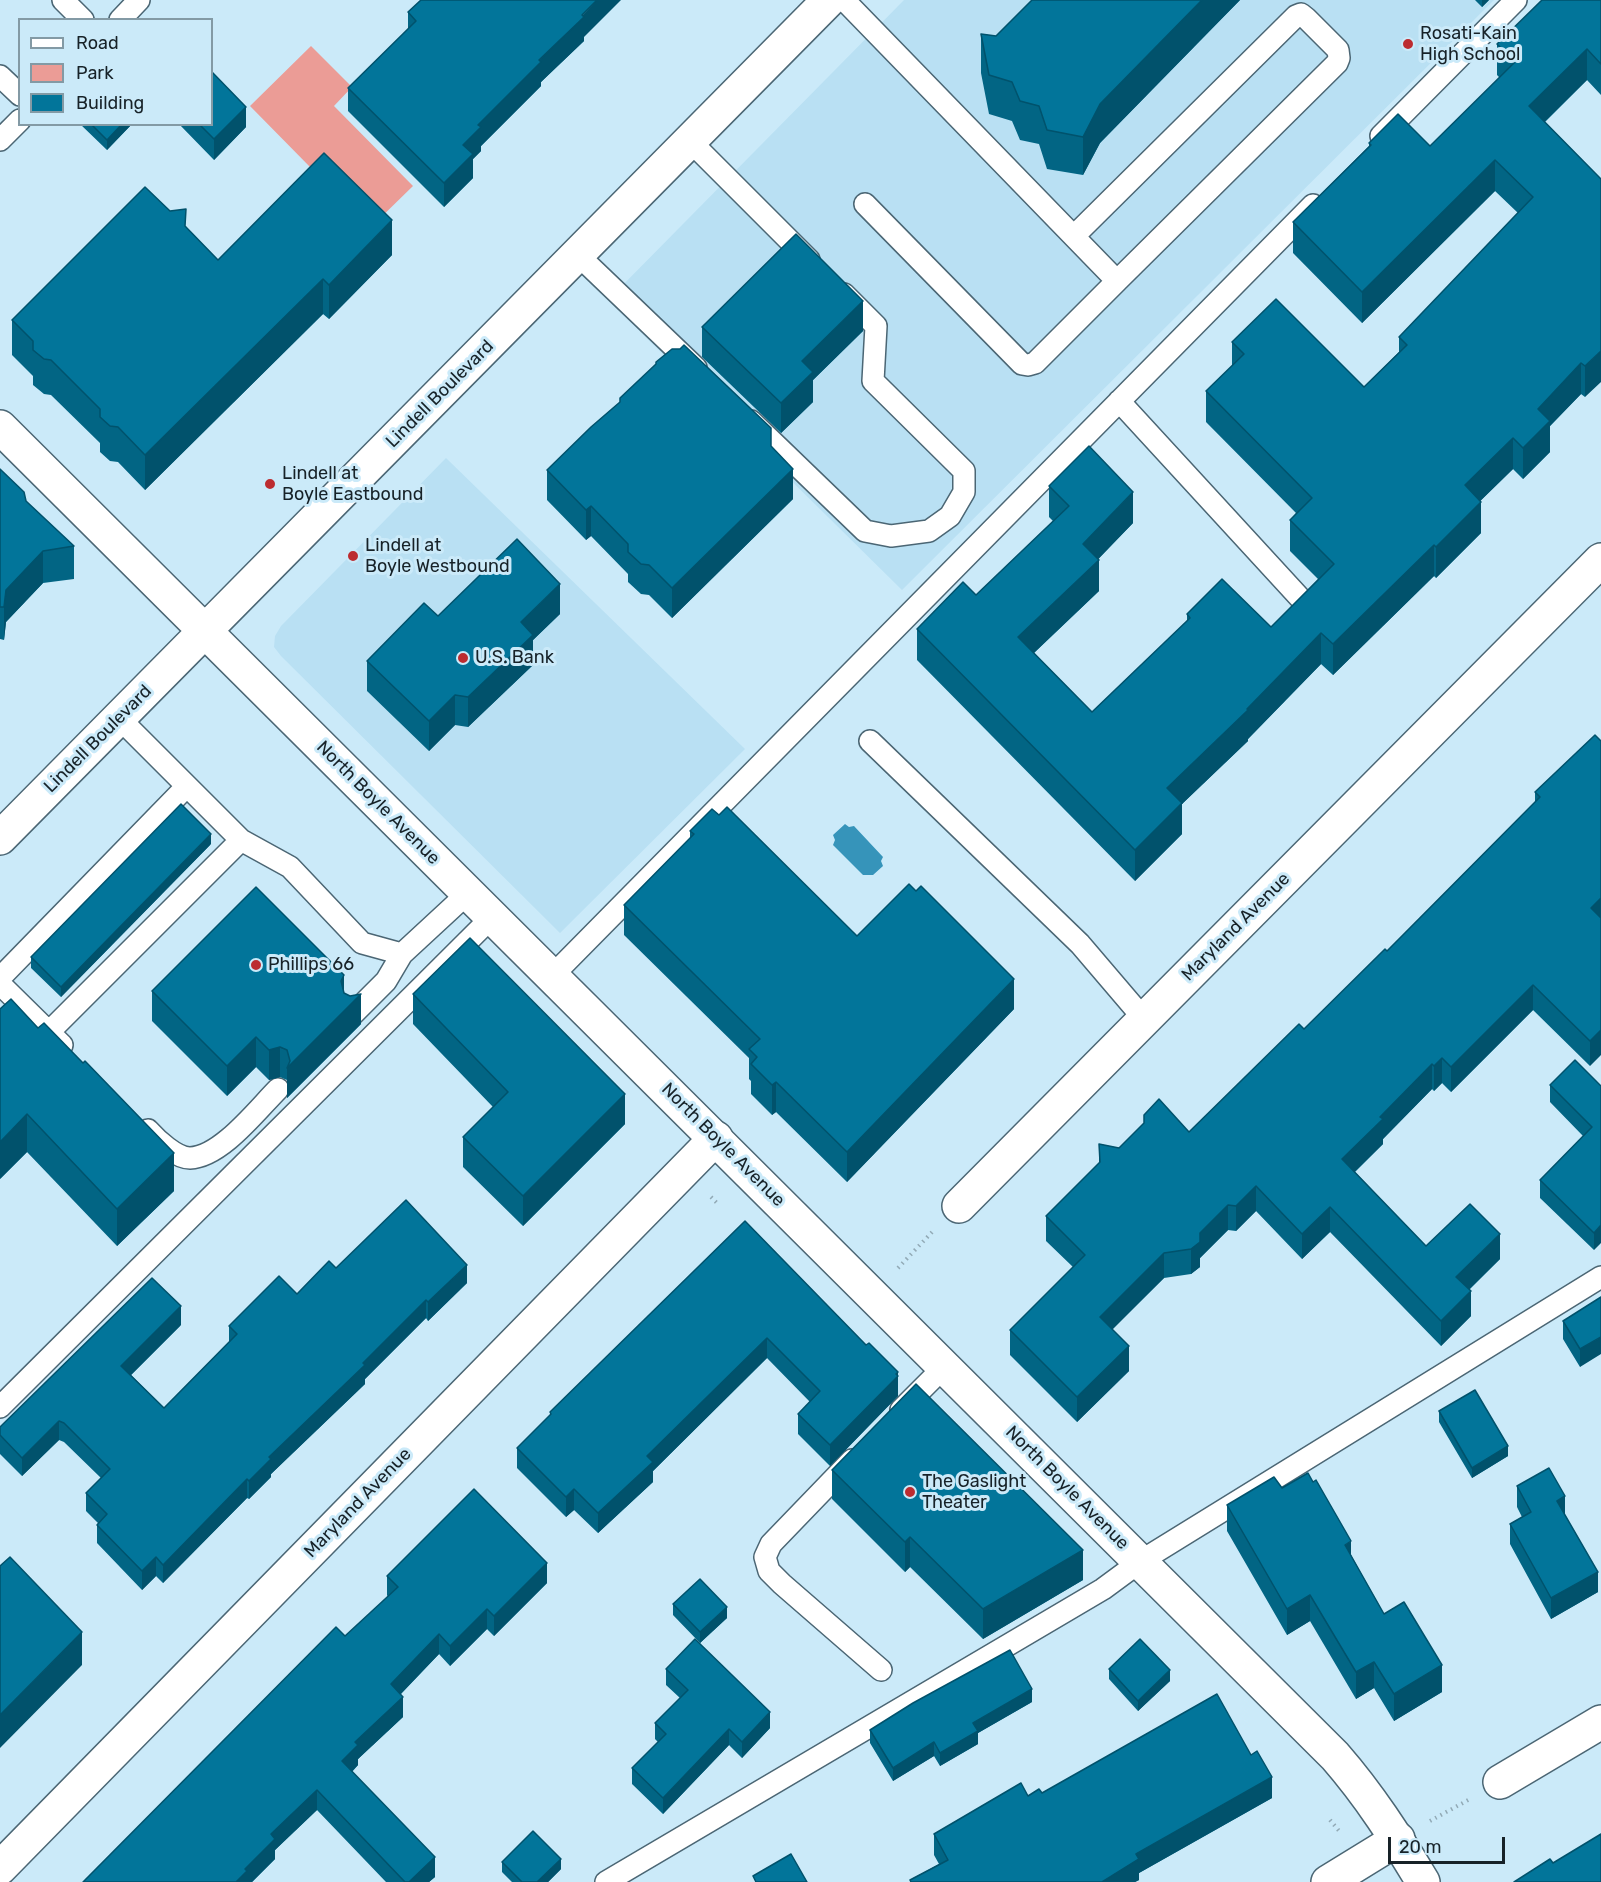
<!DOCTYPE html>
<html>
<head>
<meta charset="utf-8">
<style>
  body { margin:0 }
  #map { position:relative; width:1601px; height:1882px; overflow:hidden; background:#cbeaf9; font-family:Rubik,sans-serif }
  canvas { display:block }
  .legend { position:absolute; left:18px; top:18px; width:195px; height:108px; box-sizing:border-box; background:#cbeaf9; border:2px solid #839aa5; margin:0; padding:8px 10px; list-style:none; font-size:18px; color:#172228 }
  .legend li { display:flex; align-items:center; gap:12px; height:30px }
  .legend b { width:30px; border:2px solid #839aa5 }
  .scale { position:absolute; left:1388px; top:1837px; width:117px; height:27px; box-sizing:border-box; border:3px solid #172228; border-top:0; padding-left:8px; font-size:18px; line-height:21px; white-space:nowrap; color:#172228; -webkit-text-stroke:4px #cbeaf9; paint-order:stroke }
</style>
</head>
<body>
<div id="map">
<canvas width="1601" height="1882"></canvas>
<ul class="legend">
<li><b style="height:8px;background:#fff"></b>Road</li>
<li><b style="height:16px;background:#eb9c96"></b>Park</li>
<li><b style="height:16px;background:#02759a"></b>Building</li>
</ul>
<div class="scale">20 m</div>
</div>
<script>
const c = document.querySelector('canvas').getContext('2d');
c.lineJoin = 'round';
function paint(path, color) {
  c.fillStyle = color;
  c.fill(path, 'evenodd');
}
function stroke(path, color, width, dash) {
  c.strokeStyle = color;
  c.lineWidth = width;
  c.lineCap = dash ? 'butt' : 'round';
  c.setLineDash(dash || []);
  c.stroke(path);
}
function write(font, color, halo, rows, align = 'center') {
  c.font = font + ' Rubik,sans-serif';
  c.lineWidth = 6;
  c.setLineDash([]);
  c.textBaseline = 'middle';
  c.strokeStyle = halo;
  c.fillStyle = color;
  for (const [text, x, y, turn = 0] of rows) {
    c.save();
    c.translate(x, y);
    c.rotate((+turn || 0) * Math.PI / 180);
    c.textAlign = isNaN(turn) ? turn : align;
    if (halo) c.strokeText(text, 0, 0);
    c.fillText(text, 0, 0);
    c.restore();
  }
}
paint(new Path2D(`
  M904 0H1494L902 590 608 300Z
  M446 458 745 749 560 933 281 656 274 647 275 636 281 626Z`), '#b9e0f3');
paint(new Path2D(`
  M311 46 352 87 334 106 413 186 370 228 250 106Z`), '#eb9c96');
paint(new Path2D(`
  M845 824 849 827 854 826 883 857 881 861 883 866 873 875H863L833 845 835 840 833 835Z`), '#3694ba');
const lane = new Path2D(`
  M63 0 83 20
  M844 0 1117 281 1337 63 1339 58 1338 50 1306 18 1301 14 1296 16 1074 236
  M120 20 139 0
  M0 76 20 95
  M1381 136 1516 0
  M0 140 20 120
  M690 141 809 260
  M865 204 1022 364 1028 365 1035 363 1117 281
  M578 255 696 368
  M1119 401 1300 598
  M751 421 865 531 891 536 929 531 950 516 964 492V471L873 381 876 326 844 294
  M119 718 241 840 290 867 362 943 402 954 468 893
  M870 741 1080 944 1144 1019
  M552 976 1313 205
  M0 978 187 786
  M0 984 62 1045
  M353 1014 386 981 402 954
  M49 1032 241 840
  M148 1130C157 1140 176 1158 190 1158 221 1157 257 1110 278 1089
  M0 1407 492 917
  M901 1410 945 1366
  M852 1460 771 1544 765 1557 769 1571 782 1584 881 1670
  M606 1882 1103 1589 1141 1561 1601 1277`);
const street = new Path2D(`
  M959 1206 1601 560
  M1500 1782 1601 1722
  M0 1868 716 1138
  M1328 1882 1398 1839`);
const secondary = new Path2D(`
  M0 427 1335 1756C1369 1795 1396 1837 1423 1882
  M0 838 829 0`);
stroke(lane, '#4b6674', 24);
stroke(street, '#4b6674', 36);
stroke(secondary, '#4b6674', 36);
stroke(new Path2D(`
  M711 1197 718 1204
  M898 1268 934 1230
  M1330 1820 1340 1832
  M1430 1821 1470 1799`), '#92aab6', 4, [1.5, 4.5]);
stroke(lane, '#fff', 21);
stroke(street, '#fff', 33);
stroke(secondary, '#fff', 33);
paint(new Path2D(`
  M1032 0H1240L1100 143 1083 175 1047 169 1039 144 1020 140 1012 121 989 114 981 73V34L996 36Z
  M1475 0H1489L1482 7Z
  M1601 0V95L1587 80 1545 122 1601 179 1585 397 1581 394 1550 426V452L1523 479 1513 469 1480 501 1481 533 1436 578 1434 576 1333 675 1321 664 1248 739V741L1182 804V834L1135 881 917 660V629L976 595 1053 521 1049 517V486L1133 523 1098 559 1099 591 1034 653 1092 712 1187 621V614L1271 627 1318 579 1290 551V520L1296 513 1206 422V391L1232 366V342L1364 387 1399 352V337L1518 213 1495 191 1362 323 1293 253V222L1369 146V143L1430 146 1500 78 1497 75V44Z
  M408 12 584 37V41L541 82V86L481 146V151L473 159V178L444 207 348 111V88L408 29Z
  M80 124H132L107 150Z
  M179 124H212L246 127 214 160Z
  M186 227 218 260 392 255 329 319 323 314 145 490 118 462 110 461 100 452V443L51 395 44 394 33 385V376L12 355V320Z
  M702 327 863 331 813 380V402L781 433 702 357Z
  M771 446 793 499 672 618 649 595 641 594 628 582V574L591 536 586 540 547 500V470Z
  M0 469 26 501 74 546V579L43 583 6 622 4 640 0 639Z
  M560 614 533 640V665L468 727 455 725 429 751 367 691V661L438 616Z
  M1595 735 1590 1066 1533 1010 1451 1092 1442 1083 1434 1091 1432 1089 1383 1139V1144L1355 1172 1426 1246 1500 1259 1469 1290 1471 1316 1441 1346 1330 1232 1302 1259 1256 1211 1236 1231 1228 1230 1200 1258V1267L1191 1274 1164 1278 1112 1329 1129 1371 1077 1422 1010 1355V1330L1073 1267 1046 1241V1216L1099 1163V1144L1119 1148 1189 1132 1304 1029 1387 951 1535 802V792Z
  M719 815 857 936 1014 1009 847 1182 776 1112 772 1115 751 1094V1081L749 1079V1058L624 935V905L690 838V831Z
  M211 844 61 997 31 968V957Z
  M152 991 344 993 361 1024 287 1098V1080L280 1077 269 1080 256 1067 227 1096 152 1021Z
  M413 994 625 1124 523 1226 463 1167V1137L493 1107 413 1024Z
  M38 1028 174 1191 117 1246 27 1152 0 1179Z
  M1550 1085 1601 1086 1594 1250 1540 1198V1180L1583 1136 1550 1102Z
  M745 1221 866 1345 898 1372V1396L830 1466 798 1434V1414L810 1402 767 1358 653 1471V1482L598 1533 574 1510 566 1517 517 1468V1448L550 1415V1412Z
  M336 1268 467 1283 428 1321 426 1318 365 1379V1384L271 1474V1477L249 1499 247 1498 163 1583 156 1576 142 1590 97 1543V1525L98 1523 86 1511V1493L101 1478 64 1442 59 1440 22 1476 0 1454V1427L181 1325 131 1375 164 1408 229 1342V1326L297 1294Z
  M1601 1297 1580 1367 1563 1339V1321Z
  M1439 1411 1508 1456 1472 1478 1439 1422Z
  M832 1470 1083 1580 983 1639 910 1567 905 1572 832 1499Z
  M1517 1486 1565 1515 1598 1592 1551 1619 1510 1544V1524L1522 1517 1517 1507Z
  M1282 1488 1351 1555 1384 1614 1442 1692 1394 1721 1374 1688 1356 1699 1310 1621 1287 1635 1227 1531V1505Z
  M387 1576 547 1583 494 1636 487 1629 450 1666 439 1654 401 1694 403 1717 358 1759V1765L352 1772 435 1877 429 1882H386L317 1810 275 1850V1859L252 1882H83L388 1597 387 1595Z
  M673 1604 727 1618 700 1643 673 1615Z
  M666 1669 770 1728 742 1758 729 1745 663 1814 632 1784V1768L658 1742 655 1739V1723L680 1698 666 1685Z
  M1109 1669 1170 1681 1138 1711 1109 1679Z
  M1032 1702 978 1733V1744L940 1766 934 1756 893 1781 870 1743V1730Z
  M1042 1793 1272 1798 1139 1873V1880L1135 1882H910V1880L939 1864 934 1855V1834L1028 1796Z
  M502 1862 561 1869 548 1882H512L502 1872Z`), '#026584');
paint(new Path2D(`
  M597 0H621L584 37V41L541 82V86L481 146V151L473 159V178L444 207V183L463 145 478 125Z
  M1202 0H1240L1100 143 1083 175V137L1100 104Z
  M1482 0H1489L1482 7Z
  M1587 49V80L1529 137V106Z
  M246 107V127L214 160V139Z
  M122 124H132L107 150V140Z
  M1495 160V191L1362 323V292Z
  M392 220V255L329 319V285Z
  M323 279V314L145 490V455Z
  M863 301V331L813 380V402L781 433V403L802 361Z
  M1601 351V382L1585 397V366Z
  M1581 363V394L1550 426V452L1523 479V448L1538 409Z
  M1513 438V469L1465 516V485Z
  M793 469V499L672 618V588Z
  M1133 492V523L1083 575V544Z
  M1481 502V533L1436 578V547Z
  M591 506V536L586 540V510Z
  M1434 545V576L1333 675V644Z
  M43 551V583L6 622 4 640V607L6 590Z
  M1099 560V591L1018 668V637Z
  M560 584V614L533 640V665L468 727V697L521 622Z
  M1321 633V664L1248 739V741L1182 804V834L1135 881V850L1167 788 1247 709Z
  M455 695V725L429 751V721Z
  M211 834V844L61 997V987Z
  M1601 898V923L1591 908Z
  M344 975V1005L341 981Z
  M1014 979V1009L847 1182V1152Z
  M1533 985V1010L1451 1092V1067Z
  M361 994V1024L287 1098V1068Z
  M1601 1030V1055L1590 1066V1041Z
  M256 1037V1067L227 1096V1066Z
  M280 1047V1077L269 1080V1050Z
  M1442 1058V1083L1434 1091V1066Z
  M1432 1064V1089L1383 1139V1144L1342 1184V1159L1380 1117Z
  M776 1082V1112L772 1115V1085Z
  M625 1094V1124L523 1226V1196Z
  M27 1114V1152L0 1179V1142Z
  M174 1153V1191L117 1246V1209Z
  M1256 1186V1211L1236 1231V1206Z
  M1228 1205V1230L1200 1258V1267L1191 1274V1249L1200 1233Z
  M1330 1207V1232L1302 1259V1234Z
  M1601 1225V1243L1594 1250V1233Z
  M1500 1234V1259L1456 1302V1277Z
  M1164 1253V1278L1100 1342V1317Z
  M467 1265V1283L428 1321V1302Z
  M1471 1291V1316L1441 1346V1321Z
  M426 1300V1318L365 1379V1384L271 1474V1477L249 1499V1481L269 1457Z
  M181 1306V1325L121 1385V1366Z
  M1601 1337V1354L1580 1367V1349Z
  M767 1338V1358L653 1471V1482L598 1533V1513L647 1456Z
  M1129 1346V1371L1077 1422V1397Z
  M898 1372V1396L830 1466V1445Z
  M59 1421V1440L22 1476V1458Z
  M1508 1446V1456L1472 1478V1468Z
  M247 1479V1498L163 1583V1565Z
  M574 1489V1510L566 1517V1497Z
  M1565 1496V1516L1557 1501Z
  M910 1537V1567L905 1572V1542Z
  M1351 1541V1568L1345 1545Z
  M1083 1550V1580L983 1639V1609Z
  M156 1557V1576L142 1590V1571Z
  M547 1563V1583L494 1636V1616Z
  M1598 1572V1592L1551 1619V1598Z
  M1310 1595V1621L1287 1635V1609Z
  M727 1607V1618L700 1643V1632Z
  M487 1609V1629L450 1666V1646Z
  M82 1632V1665L0 1748V1715Z
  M439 1634V1654L391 1704V1684Z
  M1374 1662V1688L1356 1699V1672Z
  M1442 1665V1692L1394 1721V1694Z
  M1170 1670V1681L1138 1711V1701Z
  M1032 1689V1702L978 1733V1744L940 1766V1753L973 1723Z
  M403 1697V1717L358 1759V1765L342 1781V1761L355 1742Z
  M770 1712V1728L742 1758V1742Z
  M729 1729V1745L663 1814V1798Z
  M934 1742V1756L893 1781V1768Z
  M1272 1777V1798L1139 1873V1880L1135 1882H1102L1136 1854Z
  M317 1790V1810L275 1850V1859L252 1882H236L271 1834Z
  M435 1857V1877L429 1882H409Z
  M561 1859V1869L548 1882H537Z`), '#01526c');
const building = new Path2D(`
  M421 0H597L582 15 584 17 539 60 541 62 478 125 481 127 463 145 473 154 444 183 348 88 416 21 408 12Z
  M1032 0H1202L1100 104 1083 137 1047 130 1039 106 1020 101 1012 82 989 75 981 34 996 36Z
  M1542 0H1601V64L1587 49 1529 106 1601 179V351L1585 366 1581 363 1538 409 1550 421 1523 448 1513 438 1465 485 1481 502 1436 547 1434 545 1333 644 1321 633 1247 709 1248 710 1167 788 1182 803 1135 850 917 629 963 582 976 595 1069 506 1049 486 1089 446 1133 492 1083 544 1099 560 1018 637 1092 712 1190 618 1187 614 1222 579 1271 627 1334 564 1290 520 1312 498 1206 391 1244 354 1232 342 1276 299 1364 387 1407 345 1399 337 1533 197 1495 160 1362 292 1293 222 1371 145 1369 143 1398 114 1430 146 1515 62 1497 44Z
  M212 72 246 107 214 139 199 124H212Z
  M91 124H122L107 140Z
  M324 153 392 220 329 285 323 279 145 455 118 427 110 426 100 417V409L51 360 44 359 33 350V341L12 320 145 187 170 211 186 209 185 226 218 260Z
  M796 234 863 301 802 361 813 372 781 403 702 327Z
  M684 345 771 428V446L793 469 672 588 649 565 641 564 628 552V544L591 506 586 510 547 470 591 427 620 402V398L656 364V362L672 349H680Z
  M0 469 24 492 26 501 74 546 43 551 6 590 4 607H0Z
  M517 539 560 584 521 622 533 635 468 697 455 695 429 721 367 661 424 603 438 616Z
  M1595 735 1601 741V898L1591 908 1601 918V1030L1590 1041 1533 985 1451 1067 1442 1058 1434 1066 1432 1064 1380 1117 1383 1119 1342 1159 1426 1246 1470 1204 1500 1234 1456 1277 1471 1291 1441 1321 1330 1207 1302 1234 1256 1186 1236 1206 1228 1205 1200 1233V1242L1191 1249 1164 1253 1100 1317 1129 1346 1077 1397 1010 1330 1085 1255 1046 1216 1100 1162 1099 1144 1119 1148 1144 1123V1115L1159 1099 1189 1132 1299 1024 1304 1029 1385 949 1387 951 1540 797 1535 792Z
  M181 804 211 834 61 987 31 957Z
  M727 807 857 936 909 884 916 891 921 886 1014 979 847 1152 776 1082 772 1085 751 1064 757 1057 749 1049 760 1039 624 905 694 834 690 831 712 809 719 815Z
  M256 887 344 975 341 981 344 993 350 996 361 994 287 1068 290 1061 287 1050 280 1047 269 1050 256 1037 227 1066 152 991Z
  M470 938 625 1094 523 1196 463 1137 508 1092 413 994Z
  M11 999 38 1028 44 1023 83 1063 85 1061 174 1153 117 1209 27 1114 0 1142V1009Z
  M1575 1060 1601 1086V1225L1594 1233 1540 1180 1592 1127 1550 1085Z
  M406 1200 467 1265 428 1302 426 1300 363 1363 365 1365 269 1457 271 1459 249 1481 247 1479 163 1565 156 1557 142 1571 97 1525 107 1514 86 1493 110 1469 64 1423 59 1421 22 1458 0 1435V1427L152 1278 181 1306 121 1366 164 1408 237 1334 229 1326 279 1276 297 1294 329 1261 336 1268Z
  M745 1221 866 1345 869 1343 898 1372 896 1374 898 1376 830 1445 798 1414 820 1391 767 1338 647 1456 653 1462 598 1513 574 1489 566 1497 517 1448 551 1414 550 1412Z
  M1601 1297V1337L1580 1349 1563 1321Z
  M916 1384 1083 1550 983 1609 910 1537 905 1542 832 1470Z
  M1475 1390 1508 1446 1472 1468 1439 1411Z
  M1549 1468 1565 1496 1557 1501 1598 1572 1551 1598 1510 1524 1531 1512 1517 1486Z
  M1308 1473 1313 1482 1316 1480 1351 1541 1345 1545 1384 1614 1404 1602 1442 1665 1394 1694 1374 1662 1356 1672 1310 1595 1287 1609 1227 1505 1274 1477 1282 1488Z
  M474 1489 547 1563 494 1616 487 1609 450 1646 439 1634 391 1684 403 1697 355 1742 358 1745 342 1761 435 1857 409 1882H405L317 1790 271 1834 275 1839 245 1869 247 1871 236 1882H83L336 1627 345 1636 398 1587 387 1576Z
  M10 1557 82 1632 0 1715V1566Z
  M700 1579 727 1607 700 1632 673 1604Z
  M695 1639 770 1712 742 1742 729 1729 663 1798 632 1768 666 1734 655 1723 688 1690 666 1669Z
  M1140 1639 1170 1670 1138 1701 1109 1669Z
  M1010 1650 1032 1689 973 1723 978 1731 940 1753 934 1742 893 1768 870 1730 913 1703Z
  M1217 1694 1251 1755 1257 1751 1272 1777 1136 1854 1139 1859 1102 1882H911L910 1880 948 1860 934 1834 1021 1783 1028 1796 1039 1789 1042 1793Z
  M533 1831 561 1859 537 1882H522L502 1862Z
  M1601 1834V1882H1514L1550 1859 1553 1863Z
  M791 1854 807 1882H756L753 1876Z`);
paint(building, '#02759a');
stroke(building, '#01526c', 1.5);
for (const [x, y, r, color] of [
  [1408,44,6,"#bc2c30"],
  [270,484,6,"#bc2c30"],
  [353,556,6,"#bc2c30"],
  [463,658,6,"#bc2c30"],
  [256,965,6,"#bc2c30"],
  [910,1492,6,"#bc2c30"]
]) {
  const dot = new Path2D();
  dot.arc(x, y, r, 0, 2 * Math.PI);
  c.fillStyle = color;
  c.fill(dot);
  stroke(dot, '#cbeaf9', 2);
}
write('18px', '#172228', '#cbeaf9', [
  ["Rosati-Kain",1420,34],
  ["High School",1420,55],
  ["Lindell at",282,474],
  ["Boyle Eastbound",282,495],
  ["Lindell at",365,546],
  ["Boyle Westbound",365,567],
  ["U.S. Bank",475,658],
  ["Phillips 66",268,965],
  ["The Gaslight",922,1482],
  ["Theater",922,1503]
], 'left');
write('18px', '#172228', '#cbeaf9', [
  ["Lindell Boulevard",440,394,-45],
  ["Lindell Boulevard",98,739,-45],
  ["North Boyle Avenue",378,803,45],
  ["Maryland Avenue",1236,927,-45],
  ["North Boyle Avenue",723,1145,45],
  ["North Boyle Avenue",1067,1488,45],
  ["Maryland Avenue",358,1503,-46]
]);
</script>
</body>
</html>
